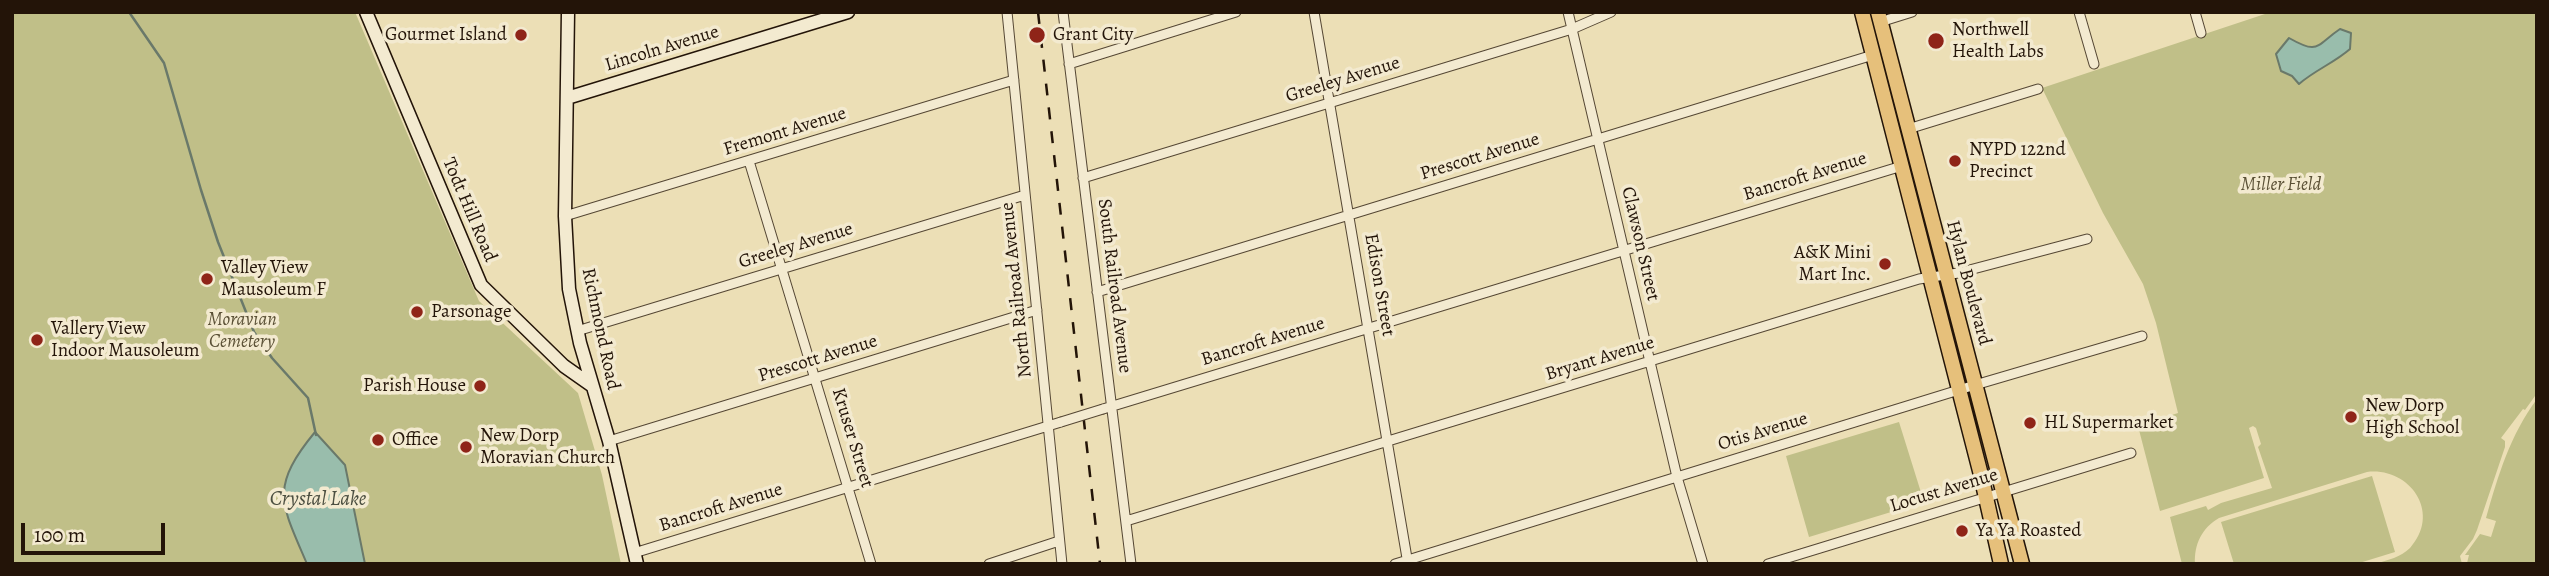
<!DOCTYPE html>
<html>
<head>
<meta charset="utf-8">
<style>
  body { margin:0 }
  #map { position:relative; width:2549px; height:576px; overflow:hidden; background:#ecdfb6; font-family:Alegreya,serif }
  canvas { display:block }
  .frame { position:absolute; inset:0; border:14px solid #231408; pointer-events:none }
  .scale { position:absolute; left:21px; top:523px; width:144px; height:32px; box-sizing:border-box; border:4px solid #231408; border-top:0; padding-left:9px; font-size:21px; line-height:24px; white-space:nowrap; color:#231408; -webkit-text-stroke:5px #f3ead0; paint-order:stroke }
</style>
</head>
<body>
<div id="map">
<canvas width="2549" height="576"></canvas>
<div class="frame"></div>
<div class="scale">100 m</div>
</div>
<script>
const c = document.querySelector('canvas').getContext('2d');
c.lineJoin = 'round';
function paint(path, color) {
  c.fillStyle = color;
  c.fill(path, 'evenodd');
}
function stroke(path, color, width, dash) {
  c.strokeStyle = color;
  c.lineWidth = width;
  c.lineCap = dash ? 'butt' : 'round';
  c.setLineDash(dash || []);
  c.stroke(path);
}
function write(font, color, halo, rows, align = 'center') {
  c.font = font + ' Alegreya,serif';
  c.lineWidth = 7;
  c.setLineDash([]);
  c.textBaseline = 'middle';
  c.strokeStyle = halo;
  c.fillStyle = color;
  for (const [text, x, y, turn = 0] of rows) {
    c.save();
    c.translate(x, y);
    c.rotate((+turn || 0) * Math.PI / 180);
    c.textAlign = isNaN(turn) ? turn : align;
    if (halo) c.strokeText(text, 0, 0);
    c.fillText(text, 0, 0);
    c.restore();
  }
}
paint(new Path2D(`
  M12 12H355L479 301 578 393 602 475 621 564H12Z
  M2271 12H2537V397L2535 396 2525 410 2523 409 2501 438 2505 441V447L2477 530 2473 539 2460 556 2462 564H2375C2388 560 2401 557 2410 548 2442 513 2410 467 2367 472L2219 518C2202 528 2194 544 2195 564H2182L2170 517 2206 506 2208 510 2221 503 2272 488 2258 447 2261 444 2256 428 2253 426 2249 428 2264 478 2160 511 2138 426 2178 413 2156 323 2143 284 2103 213 2042 88Z
  M2537 399V564L2467 563 2469 555H2465L2480 534 2491 537 2496 521 2486 518C2498 476 2510 435 2537 399Z
  M1899 422 1924 502 1809 537 1786 456Z
  M2372 476 2395 552 2356 564H2234L2221 522Z`), '#c0bf88');
const water = new Path2D(`
  M2340 29 2351 33 2350 49C2334 63 2315 70 2299 84L2292 76 2281 71 2276 54 2289 38C2319 55 2315 46 2340 29Z
  M315 432 345 465 365 564H307C281 503 269 488 315 432Z`);
paint(water, '#99bdac');
stroke(water, '#6a796a', 2);
stroke(new Path2D(`
  M129 12 164 63 201 190 218 242 254 332 272 358 308 398 316 435`), '#6a796a', 2.5);
const street = new Path2D(`
  M1007 12 1062 564
  M1063 12 1131 564
  M1314 12 1408 564
  M1568 12 1677 477 1703 564
  M2079 12 2094 64
  M2195 12 2201 33
  M1880 22 1912 12
  M1069 64 1236 12
  M1908 129 2038 89
  M749 161 871 564
  M1083 178 1572 29 1611 12
  M565 216 1014 80
  M1097 292 1873 55
  M577 331 1025 195
  M1103 409 1902 166
  M609 441 1037 310
  M1126 521 1919 279 1958 273 2087 239
  M634 553 1061 422
  M989 564 1059 541
  M1395 564 1975 385 2142 336
  M1768 564 2131 453`);
const secondary = new Path2D(`
  M366 12 481 285 564 366 591 385
  M568 12 565 216 569 289 580 343 609 441 637 564
  M567 98 848 12`);
const primary = new Path2D(`
  M1862 12 1980 471 2001 564
  M1878 12 2022 564`);
stroke(street, '#554734', 11);
stroke(secondary, '#231408', 15);
stroke(primary, '#231408', 17);
stroke(street, '#f3ead0', 9);
stroke(secondary, '#f3ead0', 12);
stroke(primary, '#e6c07b', 14);
stroke(new Path2D(`
  M1038 12 1100 564`), '#231408', 2.5, [12, 12]);
const streetBridge = new Path2D(`
  M1061 422 1103 409`);
stroke(streetBridge, '#554734', 11, []);
stroke(streetBridge, '#f3ead0', 9);
for (const [x, y, r, color] of [
  [521,35,7,"#8f2418"],
  [1037,35,9,"#8f2418"],
  [1936,41,9,"#8f2418"],
  [1955,161,7,"#8f2418"],
  [1885,264,7,"#8f2418"],
  [207,279,7,"#8f2418"],
  [417,312,7,"#8f2418"],
  [37,340,7,"#8f2418"],
  [480,386,7,"#8f2418"],
  [2351,417,7,"#8f2418"],
  [2030,423,7,"#8f2418"],
  [378,440,7,"#8f2418"],
  [466,447,7,"#8f2418"],
  [1962,531,7,"#8f2418"]
]) {
  const dot = new Path2D();
  dot.arc(x, y, r, 0, 2 * Math.PI);
  c.fillStyle = color;
  c.fill(dot);
  stroke(dot, '#f3ead0', 2.5);
}
write('19px', '#231408', '#f3ead0', [
  ["Northwell",1952,30],
  ["Health Labs",1952,52],
  ["Gourmet Island",507,35,"right"],
  ["Grant City",1053,35],
  ["NYPD 122nd",1969,150],
  ["Precinct",1969,172],
  ["A&K Mini",1871,253,"right"],
  ["Mart Inc.",1871,275,"right"],
  ["Valley View",221,268],
  ["Mausoleum F",221,290],
  ["Parsonage",431,312],
  ["Vallery View",51,329],
  ["Indoor Mausoleum",51,351],
  ["Parish House",466,386,"right"],
  ["New Dorp",2365,406],
  ["High School",2365,428],
  ["HL Supermarket",2044,423],
  ["New Dorp",480,436],
  ["Moravian Church",480,458],
  ["Office",392,440],
  ["Ya Ya Roasted",1976,531]
], 'left');
write('19px', '#231408', '#f3ead0', [
  ["Lincoln Avenue",662,49,-17],
  ["Greeley Avenue",1343,80,-17],
  ["Fremont Avenue",785,132,-17],
  ["Prescott Avenue",1480,157,-17],
  ["Bancroft Avenue",1805,177,-17],
  ["Todt Hill Road",469,210,67],
  ["Clawson Street",1640,244,77],
  ["Greeley Avenue",796,246,-17],
  ["Hylan Boulevard",1968,283,75],
  ["Edison Street",1379,285,80],
  ["South Railroad Avenue",1114,286,83],
  ["North Railroad Avenue",1017,290,-96],
  ["Richmond Road",600,329,78],
  ["Bancroft Avenue",1263,342,-17],
  ["Prescott Avenue",818,359,-17],
  ["Bryant Avenue",1600,359,-17],
  ["Otis Avenue",1763,432,-17],
  ["Kruser Street",852,438,73],
  ["Locust Avenue",1944,491,-17],
  ["Bancroft Avenue",721,508,-17]
]);
write('italic 19px', '#5a5035', '#f3ead0', [
  ["Miller Field",2281,185],
  ["Moravian",242,320],
  ["Cemetery",242,342]
]);
write('italic 21px', '#4c4f41', '#f3ead0', [
  ["Crystal Lake",318,500]
]);
</script>
</body>
</html>
